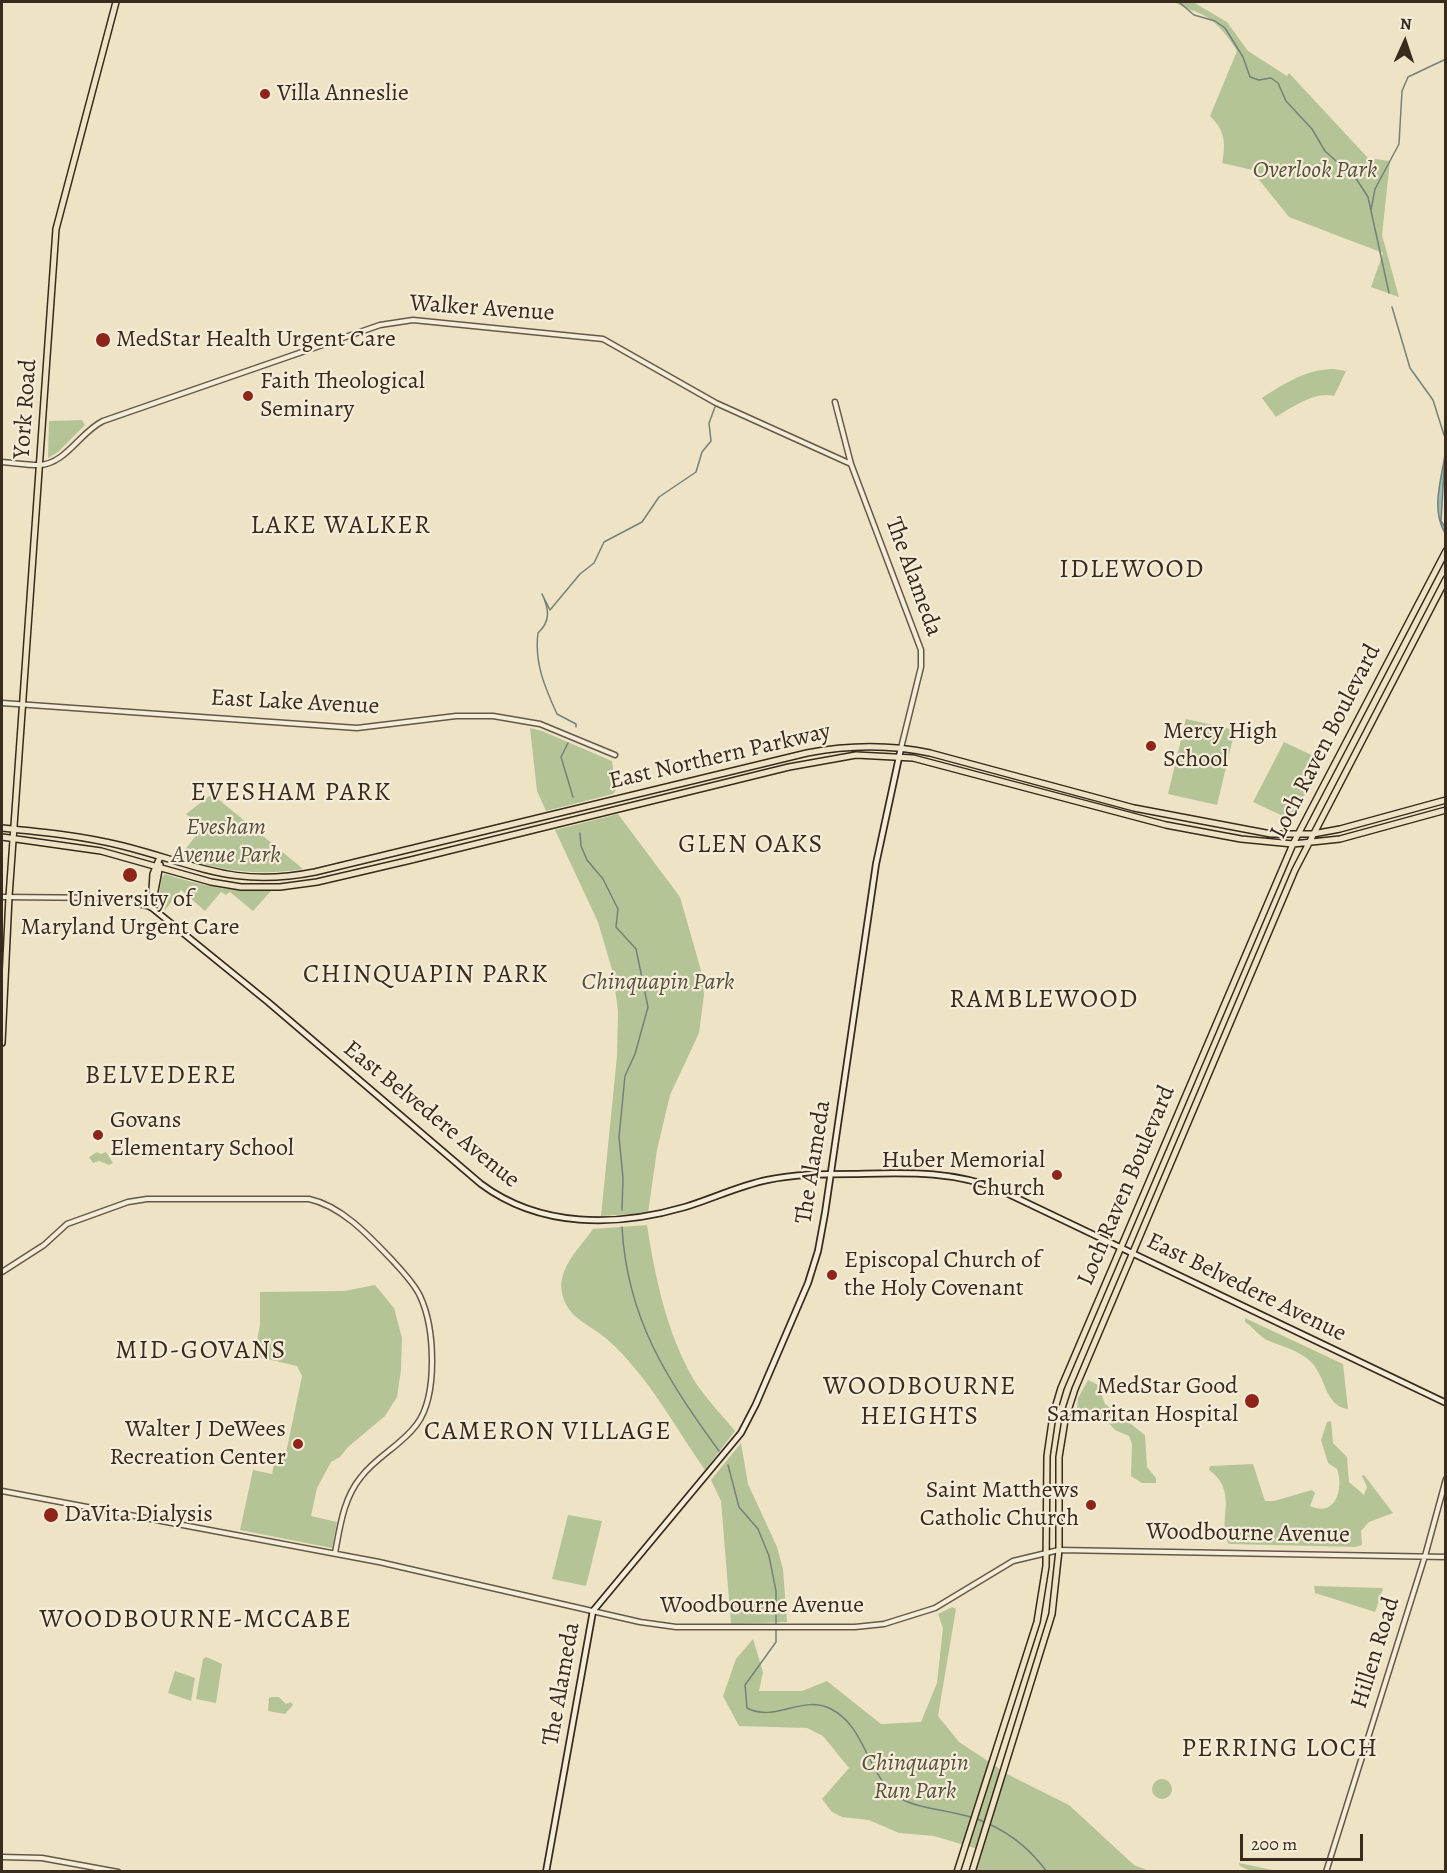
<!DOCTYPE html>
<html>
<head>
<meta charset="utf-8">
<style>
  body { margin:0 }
  #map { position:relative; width:1447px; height:1873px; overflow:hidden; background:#efe3c5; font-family:Alegreya,serif }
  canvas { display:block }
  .frame { position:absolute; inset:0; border:3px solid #382a1c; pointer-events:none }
  .north { position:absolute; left:1375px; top:12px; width:60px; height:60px; -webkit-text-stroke:4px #f5edd9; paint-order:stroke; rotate:3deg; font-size:16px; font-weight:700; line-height:24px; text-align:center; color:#382a1c }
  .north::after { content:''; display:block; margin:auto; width:21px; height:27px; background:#382a1c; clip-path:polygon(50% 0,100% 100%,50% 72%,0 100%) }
  .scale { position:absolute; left:1240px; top:1834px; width:123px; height:27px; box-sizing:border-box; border:3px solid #382a1c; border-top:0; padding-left:8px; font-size:18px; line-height:21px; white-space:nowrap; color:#382a1c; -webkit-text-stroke:4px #f5edd9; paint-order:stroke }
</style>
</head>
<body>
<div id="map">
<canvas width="1447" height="1873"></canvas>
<div class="frame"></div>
<div class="north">N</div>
<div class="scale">200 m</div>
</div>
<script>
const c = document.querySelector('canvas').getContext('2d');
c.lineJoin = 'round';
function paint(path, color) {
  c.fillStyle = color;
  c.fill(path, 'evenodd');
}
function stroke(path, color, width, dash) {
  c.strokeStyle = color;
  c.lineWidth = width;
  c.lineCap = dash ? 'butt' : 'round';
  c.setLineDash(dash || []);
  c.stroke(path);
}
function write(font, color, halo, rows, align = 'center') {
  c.font = font + ' Alegreya,serif';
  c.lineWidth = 4.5;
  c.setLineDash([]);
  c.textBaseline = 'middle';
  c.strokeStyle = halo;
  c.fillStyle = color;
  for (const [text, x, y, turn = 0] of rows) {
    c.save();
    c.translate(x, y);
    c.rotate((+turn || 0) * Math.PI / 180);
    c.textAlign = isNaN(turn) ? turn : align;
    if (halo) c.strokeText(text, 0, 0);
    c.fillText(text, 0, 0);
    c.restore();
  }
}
paint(new Path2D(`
  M1174 2H1193L1227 22 1248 51 1287 76 1289 73 1368 158 1390 161 1382 235 1399 297 1371 287 1383 253 1289 217 1256 176 1257 171 1222 163C1226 144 1225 130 1210 116L1237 51C1229 38 1219 24 1205 16 1195 10 1184 9 1174 2Z
  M1333 369 1346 371 1334 396C1316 391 1292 407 1276 417L1262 398C1283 384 1307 369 1333 369Z
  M82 420 85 425 58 452 48 458 49 421Z
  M1186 719 1235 730 1217 805 1168 794Z
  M530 728 542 731 612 761 616 790 613 794 546 811 537 791Z
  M1284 742 1322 760 1293 818 1289 819 1253 802Z
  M212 794 303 869C260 876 220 871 179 857L202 828 186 814Z
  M618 814 680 897 702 974 704 995 699 1033 670 1095 657 1150 648 1213 601 1216 617 1056 618 1011 613 973 598 922 555 830Z
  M165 874C201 886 234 892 271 891L253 911 230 892 226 895 221 892 205 911 181 890 165 910 157 906 162 877Z
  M97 1152 101 1154 106 1152 113 1163 109 1165 99 1161 93 1163 89 1157Z
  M647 1225C655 1277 667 1334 694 1380 705 1398 722 1415 735 1431L705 1470C675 1427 648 1376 609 1341 592 1325 567 1319 562 1293 557 1268 580 1248 593 1229Z
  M375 1285 394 1308 402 1338 401 1370 397 1397 385 1416 348 1447 340 1457 331 1462 317 1488 311 1516 337 1522 332 1548 240 1530 253 1470 272 1474 277 1451 286 1453 302 1376 297 1366 254 1356 260 1325V1292L344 1291Z
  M1245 1318 1343 1364 1348 1409C1325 1406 1326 1378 1312 1363 1301 1351 1281 1346 1267 1340 1260 1337 1252 1326 1245 1322Z
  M1088 1380 1098 1385 1105 1404 1145 1435 1147 1467 1156 1478V1483H1142L1131 1476 1132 1444 1129 1436 1115 1430 1105 1419 1090 1418 1077 1408 1078 1398Z
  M1331 1421 1333 1443 1347 1457 1349 1482 1364 1495 1367 1487 1362 1476 1364 1475 1393 1513 1369 1522 1361 1531 1362 1545 1355 1547 1229 1544C1216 1522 1240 1492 1209 1470L1210 1466 1253 1464 1265 1501H1274L1312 1490 1315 1493 1310 1506C1336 1518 1344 1488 1337 1469L1328 1463 1321 1440 1327 1422Z
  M741 1443 748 1484 777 1547 783 1569 787 1622 731 1624 721 1501 711 1480Z
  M568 1515 602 1521 586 1586 552 1579Z
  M1314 1586 1381 1588 1383 1589 1375 1612 1315 1593Z
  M952 1607 956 1609 938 1716 959 1742 1009 1775 1069 1805 1134 1865 1149 1871H976L981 1850 934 1836 899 1833 869 1820 842 1817 832 1812 822 1799 849 1768 823 1736 807 1728 739 1726 723 1696 736 1659 753 1639 763 1672 759 1691H802L827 1681 881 1724 921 1722 937 1683 943 1628 938 1614Z
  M206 1657 222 1664 216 1703 196 1699 203 1659Z
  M175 1671 195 1678 191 1701 168 1693Z
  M272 1697H279L286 1704 291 1702 293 1705 285 1714 268 1711 269 1698Z
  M1152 1789a10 10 0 1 1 20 0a10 10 0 1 1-20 0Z
  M1239 1863 1277 1871H1250L1240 1866Z`), '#b5c497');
const water = new Path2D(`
  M1445 455 1441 521 1445 527V533C1431 510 1441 480 1445 455Z`);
paint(water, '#9abdb9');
stroke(water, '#73827a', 1.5);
stroke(new Path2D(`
  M1179 2 1194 15 1215 21 1225 28 1243 57 1250 77 1259 80 1271 78 1278 83 1286 101 1312 129 1325 151 1357 180 1368 197 1389 293
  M1371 210 1375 189 1399 144 1402 91 1408 77 1446 59
  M1392 307 1410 368 1433 400 1444 435
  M576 727V724L557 714C545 688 534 662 538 633 551 621 549 609 542 594L550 610 580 574 594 563 604 542 642 522 659 497 696 472 702 452 711 441 709 423 715 407
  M568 743 561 757 573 797
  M580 833 581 846 587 860 603 879 618 909 616 927 636 949 648 1007 635 1054 625 1076 619 1137 623 1178 622 1210
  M622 1227C627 1319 667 1379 719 1451
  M728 1465 739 1507 758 1529 769 1556 776 1591V1642L745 1685 747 1708C776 1723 802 1694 831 1709 867 1727 867 1778 900 1798 921 1811 960 1810 984 1822
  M989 1824C1013 1835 1031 1850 1047 1872`), '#73827a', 1.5);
const tertiary = new Path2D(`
  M835 402 851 464 921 650V667L901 748
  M2 462C14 463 27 465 39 465 66 464 80 432 103 421L380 325 413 320 603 339 716 403 851 464
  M2 703 357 728 456 716H493L540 724 615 755
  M2 897 113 898 151 907
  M2 1272 44 1245 67 1224 128 1202 147 1199H309C342 1206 370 1237 392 1260 402 1271 414 1283 420 1296 435 1328 438 1395 417 1424 402 1445 377 1456 361 1477 343 1499 340 1527 335 1553
  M2 1491 379 1562 640 1622 676 1627H855L884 1624 935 1608 1013 1561 1059 1550 1446 1557
  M2 1857 42 1858 118 1872
  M1326 1872 1425 1556 1446 1479`);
const secondary = new Path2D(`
  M151 907 268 1002 481 1184C540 1228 616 1227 685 1207 712 1199 738 1186 767 1180 795 1174 824 1174 852 1174 904 1173 951 1170 1000 1190L1446 1403
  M546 1872 593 1611 741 1433 756 1404 808 1283 818 1251 825 1213 876 864 901 748`);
const primary = new Path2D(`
  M2 828C43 832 83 836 123 846 198 865 234 888 315 872L807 753C848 745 888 744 930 753L1134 808 1271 834H1313L1340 829 1446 800
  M2 837 101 851 211 882 241 887H280L317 882 411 860 789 767 856 755 913 758 1166 825 1241 839 1293 844 1340 839 1446 810
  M152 906 160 865
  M151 907 153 874 160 857
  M2 1043 9 897 56 229 116 2
  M957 1872 1037 1622 1046 1566 1047 1456 1053 1415 1061 1388 1293 844 1446 551
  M972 1872 1052 1614 1059 1550V1457L1065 1420 1075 1389 1295 870 1446 579`);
stroke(tertiary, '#665846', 7);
stroke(secondary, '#382a1c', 8);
stroke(primary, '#382a1c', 8);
stroke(tertiary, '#f5edd9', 4);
stroke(secondary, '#f5edd9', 4.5);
stroke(primary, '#efe3c5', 5);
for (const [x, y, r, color] of [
  [265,94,6,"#8f2418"],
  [103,340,8,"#8f2418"],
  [248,396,6,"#8f2418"],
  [1151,746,6,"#8f2418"],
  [130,875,8,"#8f2418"],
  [98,1135,6,"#8f2418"],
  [1057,1175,6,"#8f2418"],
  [832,1275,6,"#8f2418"],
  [1252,1401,8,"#8f2418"],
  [298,1444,6,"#8f2418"],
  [1091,1505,6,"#8f2418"],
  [51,1515,8,"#8f2418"]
]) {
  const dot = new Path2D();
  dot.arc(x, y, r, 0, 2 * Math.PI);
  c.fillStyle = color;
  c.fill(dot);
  stroke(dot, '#f5edd9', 2);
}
write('24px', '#382a1c', '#f5edd9', [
  ["Villa Anneslie",277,94],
  ["MedStar Health Urgent Care",116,340],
  ["Faith Theological",260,382],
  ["Seminary",260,410],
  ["Mercy High",1163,732],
  ["School",1163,760],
  ["University of",130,900,"center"],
  ["Maryland Urgent Care",130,928,"center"],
  ["Govans",110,1121],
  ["Elementary School",110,1149],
  ["Huber Memorial",1045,1161,"right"],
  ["Church",1045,1189,"right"],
  ["Episcopal Church of",844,1261],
  ["the Holy Covenant",844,1289],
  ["MedStar Good",1238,1387,"right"],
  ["Samaritan Hospital",1238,1415,"right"],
  ["Walter J DeWees",286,1430,"right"],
  ["Recreation Center",286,1458,"right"],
  ["Saint Matthews",1079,1491,"right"],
  ["Catholic Church",1079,1519,"right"],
  ["DaVita Dialysis",64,1515]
], 'left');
write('italic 24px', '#57503b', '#f5edd9', [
  ["Overlook Park",1315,171],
  ["Evesham",226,828],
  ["Avenue Park",226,856],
  ["Chinquapin Park",658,983],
  ["Chinquapin",915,1764],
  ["Run Park",915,1792]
]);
write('24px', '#382a1c', '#f5edd9', [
  ["Walker Avenue",482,309,4],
  ["York Road",26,409,-86],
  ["The Alameda",913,577,70],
  ["East Lake Avenue",295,703,3],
  ["Loch Raven Boulevard",1326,742,-63],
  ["East Northern Parkway",720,757,-13],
  ["East Belvedere Avenue",431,1115,39],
  ["The Alameda",814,1162,-81],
  ["Loch Raven Boulevard",1127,1186,-67],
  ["East Belvedere Avenue",1246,1288,26],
  ["Woodbourne Avenue",1248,1534,1],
  ["Woodbourne Avenue",762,1606],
  ["Hillen Road",1376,1653,-73],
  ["The Alameda",562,1684,-80]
]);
c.letterSpacing = '1.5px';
write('26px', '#382a1c', '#f5edd9', [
  ["LAKE WALKER",341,527],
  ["IDLEWOOD",1132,571],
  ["EVESHAM PARK",291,794],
  ["GLEN OAKS",751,846],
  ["CHINQUAPIN PARK",426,976],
  ["RAMBLEWOOD",1044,1001],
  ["BELVEDERE",161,1077],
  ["MID-GOVANS",201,1352],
  ["WOODBOURNE",920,1388],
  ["HEIGHTS",920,1418],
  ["CAMERON VILLAGE",548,1433],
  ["WOODBOURNE-MCCABE",196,1621],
  ["PERRING LOCH",1280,1750]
]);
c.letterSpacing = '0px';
</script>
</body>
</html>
